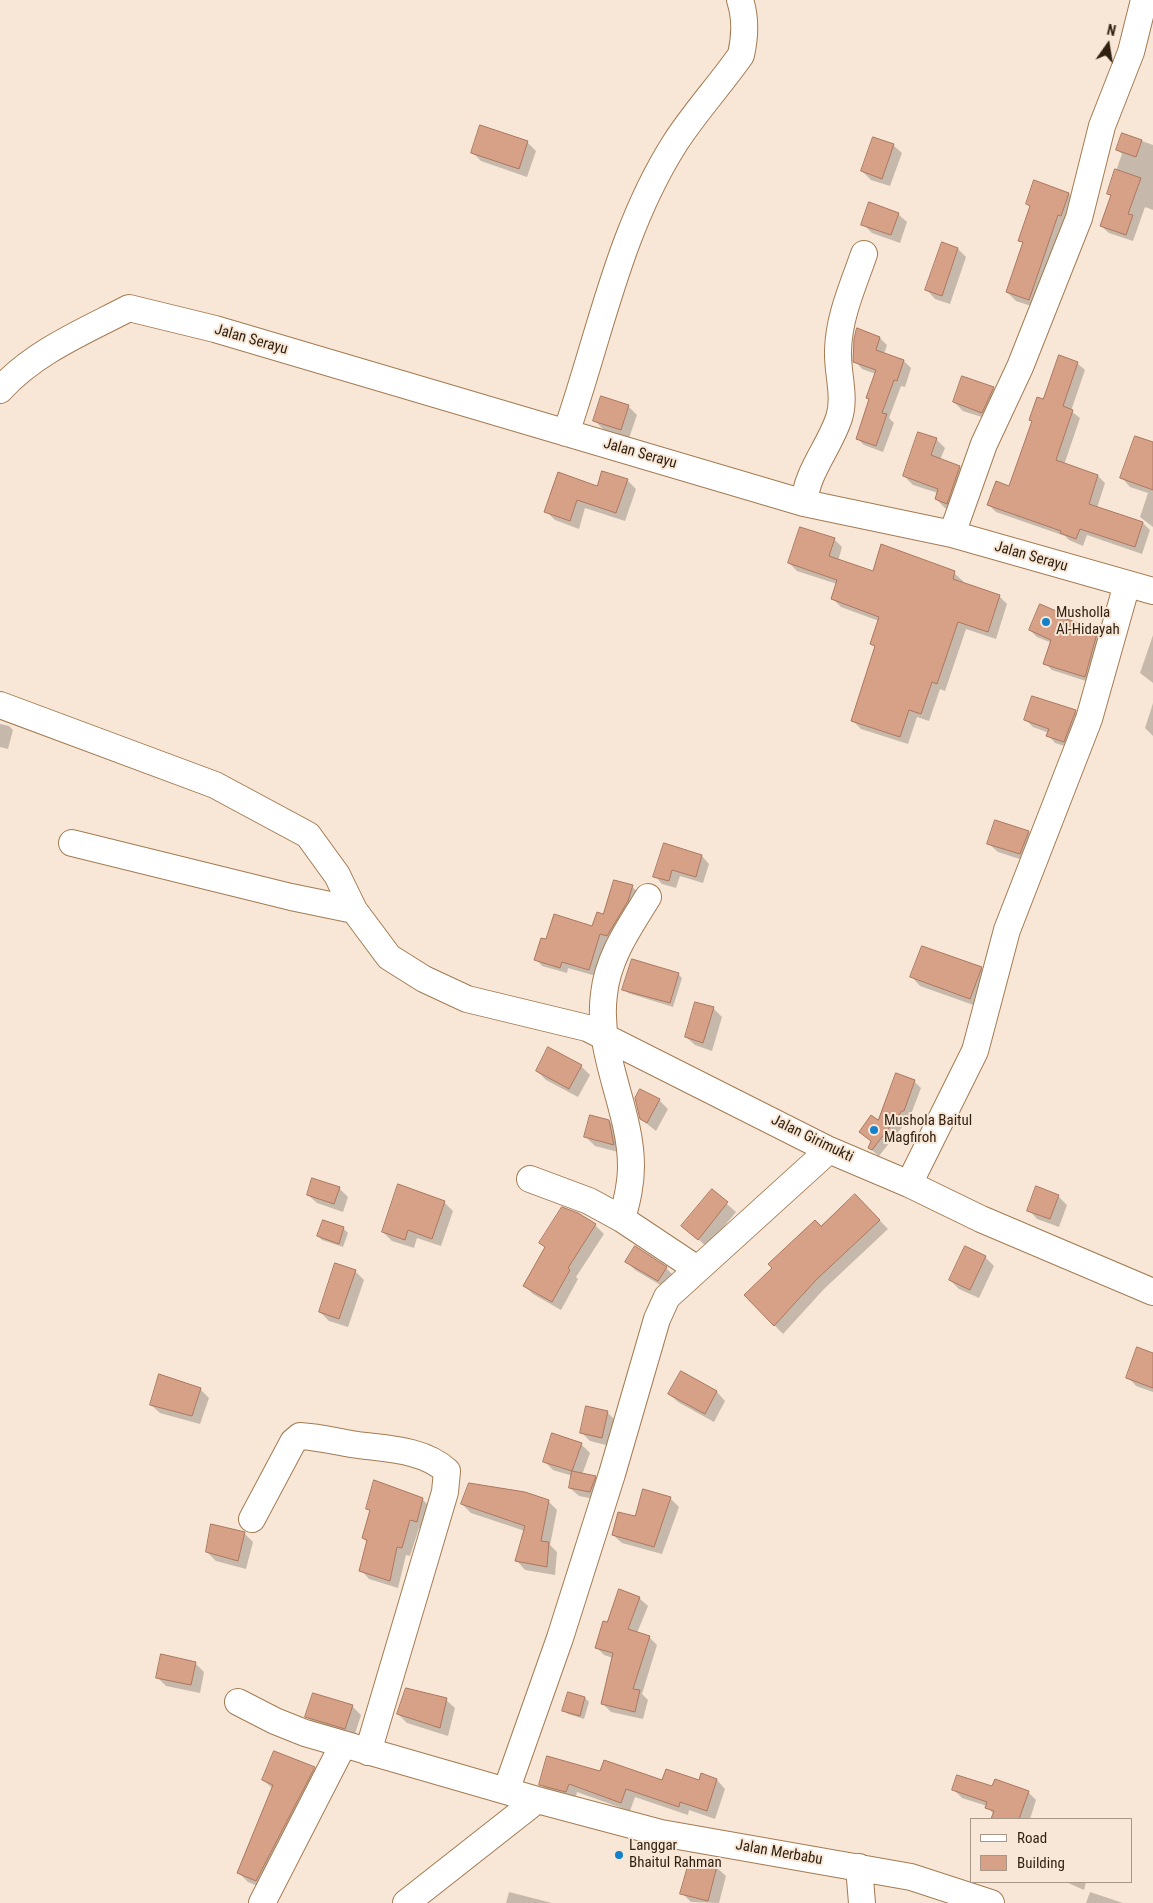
<!DOCTYPE html>
<html>
<head>
<meta charset="utf-8">
<style>
  body { margin:0 }
  #map { position:relative; width:1153px; height:1903px; overflow:hidden; background:#f8e7d6; font-family:"Roboto Condensed",sans-serif }
  canvas { display:block }
  .legend { position:absolute; left:970px; top:1818px; width:162px; height:65px; box-sizing:border-box; background:#f8e7d6; border:1px solid #a89786; margin:0; padding:6px 9px; list-style:none; font-size:15px; color:#2f1f0f }
  .legend li { display:flex; align-items:center; gap:10px; height:25px }
  .legend b { width:25px; border:1px solid #a89786 }
  .north { position:absolute; left:1083px; top:20px; width:50px; height:50px; -webkit-text-stroke:4px #f8e7d6; paint-order:stroke; rotate:13deg; font-size:14px; font-weight:700; line-height:20px; text-align:center; color:#2f1f0f }
  .north::after { content:''; display:block; margin:auto; width:18px; height:22px; background:#2f1f0f; clip-path:polygon(50% 0,100% 100%,50% 72%,0 100%) }
</style>
</head>
<body>
<div id="map">
<canvas width="1153" height="1903"></canvas>
<ul class="legend">
<li><b style="height:6px;background:#fff"></b>Road</li>
<li><b style="height:14px;background:#d7a188"></b>Building</li>
</ul>
<div class="north">N</div>
</div>
<script>
const c = document.querySelector('canvas').getContext('2d');
c.lineJoin = 'round';
function paint(path, color) {
  c.fillStyle = color;
  c.fill(path, 'evenodd');
}
function stroke(path, color, width, dash) {
  c.strokeStyle = color;
  c.lineWidth = width;
  c.lineCap = dash ? 'butt' : 'round';
  c.setLineDash(dash || []);
  c.stroke(path);
}
function write(font, color, halo, rows, align = 'center') {
  c.font = font + ' "Roboto Condensed",sans-serif';
  c.lineWidth = 4;
  c.setLineDash([]);
  c.textBaseline = 'middle';
  c.strokeStyle = halo;
  c.fillStyle = color;
  for (const [text, x, y, turn = 0] of rows) {
    c.save();
    c.translate(x, y);
    c.rotate((+turn || 0) * Math.PI / 180);
    c.textAlign = isNaN(turn) ? turn : align;
    if (halo) c.strokeText(text, 0, 0);
    c.fillText(text, 0, 0);
    c.restore();
  }
}
paint(new Path2D(`
  M1123 134 1153 145V210L1145 207 1133 241 1109 233 1101 226 1111 196 1108 193 1122 154 1117 150Z
  M527 142 536 151 527 177 481 161 473 153Z
  M893 145 902 153 890 186 871 180 862 171Z
  M1069 194 1077 202 1037 308 1016 301 1007 292 1023 244 1020 240 1031 207 1028 204Z
  M898 214 907 222 900 243 872 233 863 224Z
  M958 249 966 257 950 304 935 299 927 290Z
  M880 338 887 345 884 354 904 361 911 368 905 387 901 386 889 418 894 423 883 452 864 445 857 438 870 401 868 398 876 374 862 369 855 361Z
  M1077 363 1085 370 1071 411 1080 418 1064 465 1098 476 1105 483 1097 508 1143 523 1150 530 1142 554 1087 535 1083 546 1069 540 1065 536 996 512 989 505 1010 487 1033 422 1030 420Z
  M993 388 1002 397 991 420 963 411 954 402Z
  M628 406 637 415 629 438 603 429 594 420Z
  M936 439 945 448 940 460 960 467 968 476 956 512 945 508 936 499 938 493 913 485 904 476Z
  M1153 443V527L1140 517 1148 493 1130 487 1122 478Z
  M627 480 636 489 625 521 585 508 579 529 555 520 546 511 598 488Z
  M834 539 842 547 838 561 874 572 954 573 963 581 962 584 999 596 1007 604 996 639 966 629 945 691 940 689 929 721 917 717 908 744 861 729 853 721 876 648 872 644 879 621 841 607 833 599 837 584 797 571 789 563Z
  M1062 615 1069 621 1098 631 1105 638 1092 683 1052 670 1045 663 1052 643 1037 637 1030 630Z
  M1153 635V683L1140 673Z
  M1153 703V736L1145 728Z
  M1075 711 1082 718 1071 748 1055 743 1048 735 1049 733 1033 727 1026 720Z
  M0 724 9 726 13 730 8 749 0 747Z
  M996 822 1029 832 1037 841 1029 862 998 852 989 844Z
  M702 856 709 864 703 883 680 876 676 888 662 884 655 876Z
  M632 887 639 893 614 942 607 939 596 976 568 968 567 973 542 966 536 959 547 941 593 928Z
  M981 968 990 977 979 1007 920 986 912 977Z
  M678 974 682 978 673 1007 628 993 624 989Z
  M713 1008 722 1017 712 1051 695 1045 686 1037Z
  M581 1066 590 1075 578 1097 546 1080 537 1071Z
  M914 1081 921 1088 910 1117 879 1156 869 1148 872 1142 861 1132 879 1122Z
  M659 1100 668 1109 656 1131 641 1119Z
  M609 1121 618 1130 622 1153 595 1146 586 1137Z
  M339 1188 348 1197 343 1212 317 1203 308 1195Z
  M712 1191 736 1212 707 1247 683 1226Z
  M855 1195 888 1229 824 1289 783 1334 745 1295Z
  M1058 1196 1067 1205 1059 1227 1037 1219 1029 1210Z
  M444 1202 453 1211 441 1246 417 1238 414 1248 392 1241 383 1232Z
  M323 1222 344 1229 348 1233 343 1247 322 1240 318 1236Z
  M595 1225 604 1234 576 1277 578 1279 561 1310 533 1294 524 1285 546 1248 541 1243Z
  M985 1257 994 1266 979 1298 959 1289 950 1280Z
  M627 1262 666 1268 675 1277 667 1289 635 1270Z
  M355 1271 364 1280 348 1327 329 1321 320 1312Z
  M1153 1354V1392L1136 1386 1128 1377Z
  M681 1372 717 1392 725 1401 714 1422 678 1402 669 1394Z
  M200 1389 209 1398 200 1424 160 1413 151 1405Z
  M607 1412 616 1421 610 1446 590 1441 581 1432Z
  M581 1444 590 1453 582 1475 595 1477 604 1486 599 1500 579 1496 570 1488 573 1476 553 1470 544 1461Z
  M670 1498 679 1507 662 1554 622 1543 613 1535 636 1518Z
  M422 1499 431 1508 426 1530 419 1528 410 1556 406 1555 398 1588 369 1579 361 1570 368 1543 363 1538 371 1511 368 1508Z
  M548 1501 557 1510 550 1545 557 1552 555 1575 525 1570 517 1561 525 1531 471 1513 462 1504Z
  M244 1533 253 1542 246 1569 216 1561 207 1552Z
  M639 1598 648 1606 637 1633 649 1637 657 1645 642 1694 648 1700 643 1719 611 1712 603 1704 613 1658 604 1655 596 1647 608 1624Z
  M195 1663 204 1672 200 1693 166 1686 158 1678Z
  M569 1693 585 1698 589 1702 584 1719 568 1714 564 1710Z
  M446 1700 455 1708 448 1736 407 1723 398 1714Z
  M352 1706 361 1715 354 1737 315 1725 307 1717Z
  M314 1769 323 1777 265 1889 248 1882 239 1873 272 1788 263 1780Z
  M601 1772 663 1782H700L702 1775 717 1780 725 1789 715 1819 689 1810 688 1815 635 1797 630 1811 577 1792 575 1800 549 1793 541 1785Z
  M993 1788 1028 1792 1036 1800 1030 1819H993L994 1815 987 1806 962 1798 954 1790Z
  M690 1861 717 1868 726 1876 719 1903 691 1902 682 1893Z
  M1066 1882H1086L1084 1890Z
  M509 1892 552 1903H506Z
  M1090 1892 1123 1903H1086Z`), '#0003');
const building = new Path2D(`
  M480 125 528 141 519 169 471 153Z
  M1122 133 1142 140 1136 157 1116 150Z
  M873 137 894 144 882 179 861 171Z
  M1115 169 1141 178 1128 214 1133 215 1126 235 1100 226 1111 195 1107 194Z
  M1034 180 1069 193 1061 216 1058 215 1029 300 1006 292 1023 242 1018 241 1030 206 1026 204Z
  M869 202 899 213 891 235 861 225Z
  M942 242 958 248 942 296 925 290Z
  M857 328 880 337 876 350 904 360 897 381 894 380 882 413 887 414 876 446 856 439 869 399 866 398 876 370 853 362 854 339Z
  M1059 355 1078 362 1063 406 1073 410 1056 460 1098 475 1089 504 1143 522 1135 547 1080 529 1076 539 1060 533 1061 531 987 505 996 481 1009 486 1032 421 1029 420 1037 397 1043 399Z
  M962 376 994 387 982 413 953 402Z
  M601 396 629 405 621 430 593 421Z
  M918 432 937 438 931 455 960 466 947 504 935 499 938 489 903 476Z
  M1135 436 1153 442V490L1120 478Z
  M602 471 628 479 616 513 577 500 570 521 544 512 558 472 597 486Z
  M800 527 835 538 829 556 873 571 881 544 955 571 953 579 1000 595 988 632 958 622 937 684 932 682 921 714 909 710 900 737 851 721 875 646 870 644 879 617 831 599 837 580 788 563Z
  M1040 604 1063 614 1061 617 1098 630 1085 677 1043 664 1051 640 1029 630Z
  M1032 696 1076 710 1064 742 1046 736 1049 729 1024 720Z
  M995 820 1029 831 1020 854 987 844Z
  M664 843 702 855 696 877 672 870 669 881 653 877Z
  M614 880 633 885 628 901 607 936 600 934 589 970 562 962 560 968 534 960 541 938 546 939 554 914 592 926 597 912 603 914Z
  M922 946 982 967 970 999 910 977Z
  M632 959 679 973 670 1003 622 990Z
  M695 1002 714 1007 703 1043 685 1037Z
  M548 1047 582 1065 569 1089 536 1071Z
  M896 1073 915 1080 904 1111H902L872 1150 868 1148 871 1141 859 1132 871 1115 878 1120Z
  M640 1089 660 1099 647 1123 640 1119 635 1098Z
  M590 1115 609 1120 614 1145 584 1137Z
  M312 1178 340 1187 334 1204 307 1195Z
  M398 1184 445 1201 432 1239 408 1230 405 1240 382 1232Z
  M1036 1186 1059 1195 1050 1219 1027 1211Z
  M712 1189 728 1202 698 1240 681 1226Z
  M855 1194 880 1220 816 1280 774 1326 744 1295 772 1268 768 1264 815 1220 821 1226Z
  M562 1207 578 1213 596 1224 568 1268 570 1270 552 1302 523 1286 545 1247 539 1243Z
  M323 1220 344 1227 339 1244 317 1236Z
  M635 1246 667 1267 658 1281 625 1262Z
  M965 1246 986 1256 970 1290 949 1280Z
  M335 1263 356 1270 339 1319 319 1312Z
  M1137 1347 1153 1353V1388L1126 1378Z
  M681 1371 717 1391 705 1414 668 1394Z
  M159 1374 201 1388 192 1416 150 1405Z
  M586 1406 608 1411 602 1438 580 1433Z
  M552 1433 582 1443 572 1471 543 1462Z
  M572 1471 596 1476 590 1492 569 1488Z
  M374 1480 423 1498 417 1522 410 1520 402 1548 397 1547 390 1581 359 1571 367 1540 362 1538 370 1510 366 1509Z
  M469 1483 525 1492 549 1500 541 1541 549 1542 547 1567 515 1561 525 1526 461 1504Z
  M643 1489 671 1497 654 1547 612 1535 618 1512 635 1516Z
  M211 1524 245 1532 238 1561 206 1552Z
  M619 1589 640 1597 628 1629 650 1636 633 1689 640 1690 635 1712 601 1704 613 1653 595 1648 603 1621 607 1622Z
  M161 1654 196 1662 191 1685 156 1678Z
  M406 1688 447 1698 440 1728 397 1714Z
  M568 1692 585 1697 580 1716 562 1711Z
  M313 1693 353 1705 345 1729 305 1717Z
  M274 1751 315 1767 256 1881 237 1873 273 1785 262 1780Z
  M547 1756 600 1771 604 1760 662 1780 666 1769 699 1780 701 1773 717 1779 707 1811 680 1802 679 1807 626 1789 621 1803 569 1784 566 1792 539 1785Z
  M957 1775 992 1786 995 1779 1029 1791 1019 1819H991L994 1811 985 1808 987 1802 952 1790Z
  M690 1859 717 1866 708 1901 680 1894Z`);
paint(building, '#d7a188');
stroke(building, '#aa775f', 1);
const minor = new Path2D(`
  M0 390C34 352 85 331 129 308L215 329 804 503 952 534 1153 591
  M566 433C600 335 619 231 675 143 695 112 720 85 741 55 745 37 746 18 740 0
  M804 503C807 471 829 448 839 418 846 396 837 373 838 350 839 316 853 286 864 254
  M952 534 984 444 1020 367 1079 218 1102 126 1131 52 1144 0
  M0 705 215 785 308 835 337 875 354 910 389 957 424 979 467 999 587 1028 829 1150 909 1184 981 1219 1153 1292
  M72 843 291 897 354 910
  M530 1179 589 1201 622 1219 697 1269
  M909 1184 975 1051 1007 930 1089 719 1127 584
  M622 1219C627 1201 631 1185 631 1166 631 1109 596 1054 604 994 608 957 629 928 648 897
  M252 1519 293 1442 300 1436C318 1437 334 1441 351 1444 382 1449 422 1448 447 1471L445 1492 368 1752
  M238 1702 275 1721 305 1733 506 1791
  M537 1800 661 1833 911 1877 991 1903
  M859 1867 862 1903
  M262 1903 343 1745
  M406 1903 537 1800 506 1791 560 1638 612 1474 657 1319 667 1297 829 1150`);
stroke(minor, '#a37b53', 28);
stroke(minor, '#fff', 26);
for (const [x, y, r, color] of [
  [1046,622,5,"#1382cb"],
  [874,1130,5,"#1382cb"],
  [619,1855,5,"#1382cb"]
]) {
  const dot = new Path2D();
  dot.arc(x, y, r, 0, 2 * Math.PI);
  c.fillStyle = color;
  c.fill(dot);
  stroke(dot, '#f8e7d6', 2);
}
write('15px', '#2f1f0f', '#f8e7d6', [
  ["Jalan Serayu",251,340,16],
  ["Jalan Serayu",640,454,16],
  ["Jalan Serayu",1031,557,16],
  ["Jalan Girimukti",812,1139,26],
  ["Jalan Merbabu",779,1853,10]
]);
write('15px', '#2f1f0f', '#f8e7d6', [
  ["Musholla",1056,613],
  ["Al-Hidayah",1056,630],
  ["Mushola Baitul",884,1121],
  ["Magfiroh",884,1138],
  ["Langgar",629,1846],
  ["Bhaitul Rahman",629,1863]
], 'left');
</script>
</body>
</html>
